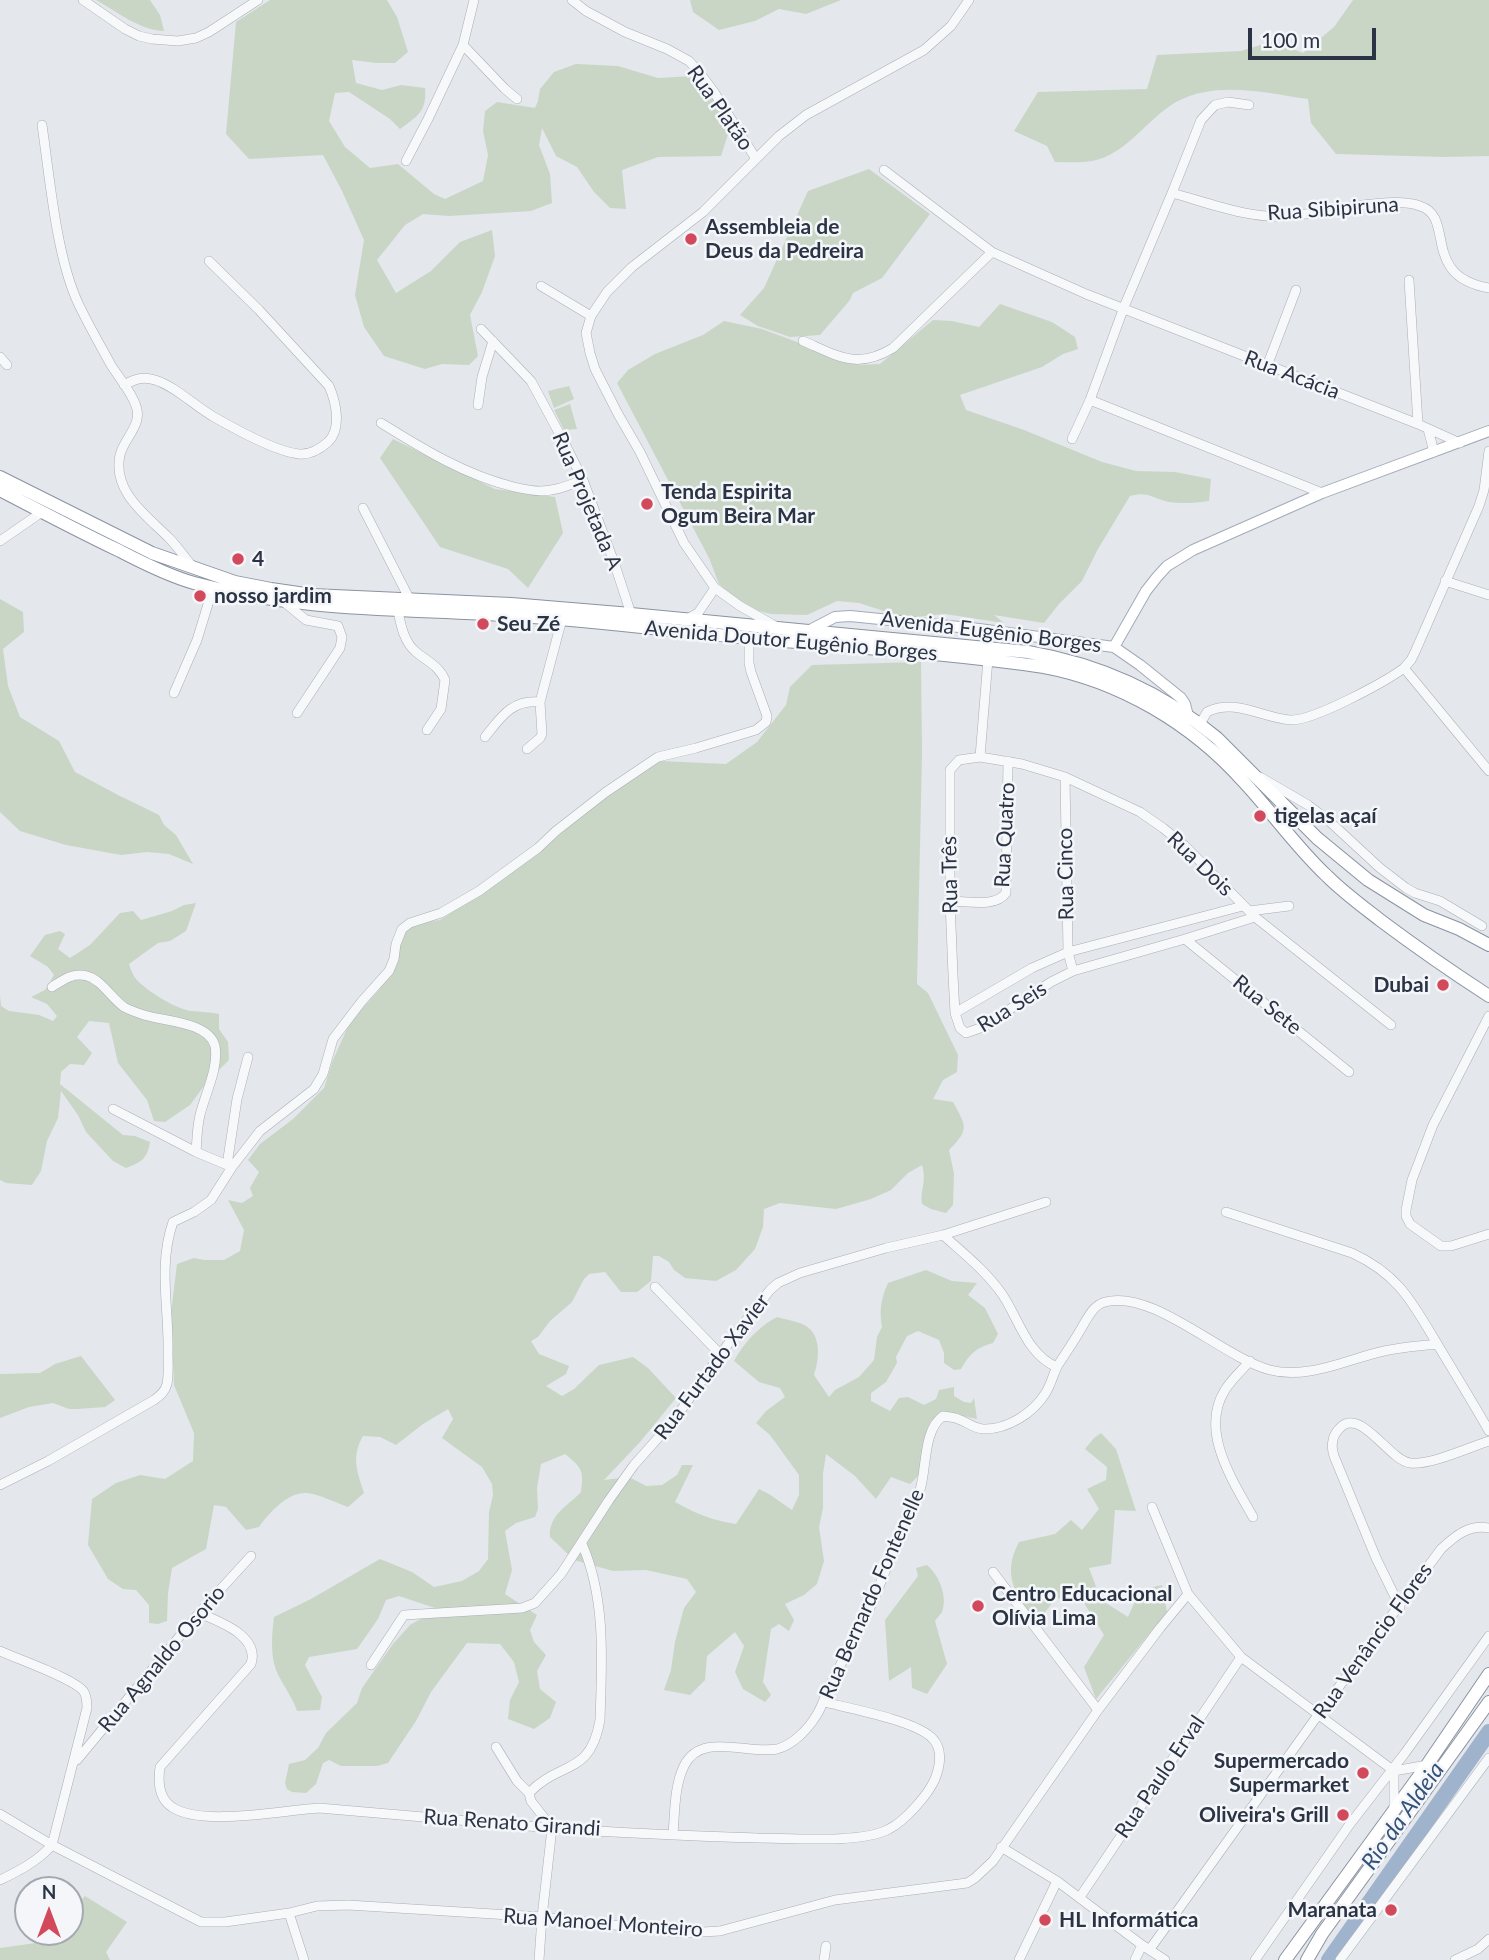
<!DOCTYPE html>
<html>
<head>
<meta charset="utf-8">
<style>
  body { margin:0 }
  #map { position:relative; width:1489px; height:1960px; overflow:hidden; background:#e4e7ec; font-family:Lato,sans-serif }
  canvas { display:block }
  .north { position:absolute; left:14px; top:1876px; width:70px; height:70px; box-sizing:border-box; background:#f4f6f9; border:2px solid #a4a8b1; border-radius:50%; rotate:0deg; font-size:19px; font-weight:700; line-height:28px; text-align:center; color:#2b3445 }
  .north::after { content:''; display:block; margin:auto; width:24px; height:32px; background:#d1495b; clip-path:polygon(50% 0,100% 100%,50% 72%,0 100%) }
  .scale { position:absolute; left:1248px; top:28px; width:128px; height:32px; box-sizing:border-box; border:4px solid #2b3445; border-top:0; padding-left:9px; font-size:21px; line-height:24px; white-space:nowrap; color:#2b3445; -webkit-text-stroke:5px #f4f6f9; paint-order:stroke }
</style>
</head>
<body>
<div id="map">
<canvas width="1489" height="1960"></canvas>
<div class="north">N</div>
<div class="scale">100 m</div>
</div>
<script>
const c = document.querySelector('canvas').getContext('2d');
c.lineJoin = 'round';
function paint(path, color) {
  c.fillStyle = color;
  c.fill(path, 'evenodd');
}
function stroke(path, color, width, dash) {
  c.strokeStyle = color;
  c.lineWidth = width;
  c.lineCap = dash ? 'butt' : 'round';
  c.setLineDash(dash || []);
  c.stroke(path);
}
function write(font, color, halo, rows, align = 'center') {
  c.font = font + ' Lato,sans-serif';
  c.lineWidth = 5;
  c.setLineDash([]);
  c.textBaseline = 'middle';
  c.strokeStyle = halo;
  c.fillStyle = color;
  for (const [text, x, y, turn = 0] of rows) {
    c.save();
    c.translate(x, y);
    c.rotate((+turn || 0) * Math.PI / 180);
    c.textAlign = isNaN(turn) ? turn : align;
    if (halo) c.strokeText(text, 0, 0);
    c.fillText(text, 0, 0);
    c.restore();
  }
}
paint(new Path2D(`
  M96 0H150L160 15 164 31C141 31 116 11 96 0Z
  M270 0H387L397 17 408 52 395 63H377L352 60 356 83 382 90 401 85 425 88C427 111 418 116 400 129L390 119 349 92 335 93 329 121 345 147 370 168 398 164 434 194 445 199 483 181 488 155 483 131 485 111 497 102 535 108 538 101 540 89 554 72 576 64 618 66 658 78 694 76 715 97 729 131 721 156 658 157 622 170 626 209 610 208 594 192 577 167 556 156 542 128 539 145 550 174 552 203 531 211 449 216 423 214 405 225 377 260 396 293 431 271 460 242 492 230 495 256 482 292 470 315 478 356 469 365 442 364 425 369 384 356 364 327 355 295 364 240 342 191 323 155 249 159 226 134 236 22Z
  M690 0H841L806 14 779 9 755 21 719 30 693 12Z
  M1353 0H1489V156L1445 157 1336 154 1311 123 1308 99C1266 93 1216 80 1176 102 1148 118 1126 155 1092 161 1080 163 1067 162 1055 162L1047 146 1014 131 1038 92 1147 89 1157 55 1241 51 1273 41 1303 53 1334 27Z
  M869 169 930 214 882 278 853 293 850 300 820 335 790 337 758 326 740 315 764 288 808 191Z
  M1000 304 1052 322 1075 337 1078 349 1063 354 1042 367 960 395 966 410 1024 430 1102 462 1136 471 1175 472 1211 479 1209 501C1196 503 1182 504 1169 502 1151 498 1149 491 1130 496L1098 549 1082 581 1059 604 1044 623 994 615 1004 623 945 614 906 618 859 603 837 601 807 615 771 614 759 611 737 599 719 584 709 558 617 383 628 370 655 354 703 335 724 321 762 329 859 365 880 364 933 320 952 321 979 327Z
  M569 386 574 399 554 408 548 391Z
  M570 404 577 429 564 430 554 410Z
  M393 439 495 489 555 497 563 533 528 588 508 569 440 547 380 458Z
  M0 599 23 612 24 632 3 649 8 686 20 717 59 741 75 772 118 795 159 815 164 825 176 835 193 864 169 854 147 852 121 855 66 845 20 831 0 812Z
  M921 662 922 754 917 984 928 993 958 1055 957 1072 943 1080 933 1099 953 1102C966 1126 970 1129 949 1150L954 1174 953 1205 946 1213 931 1209 922 1204C920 1189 927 1182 922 1165L908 1173 891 1190 871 1199 836 1209 780 1203 764 1209 763 1227 755 1249 736 1270 716 1281 685 1278 674 1270 669 1262 659 1256H653L651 1281 637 1292H621L605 1272 589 1274 584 1279 572 1302 550 1321 538 1337 531 1341 539 1354 569 1366 566 1374 546 1386 562 1396 574 1389 599 1365 633 1357 648 1368 676 1398 640 1442 604 1480 629 1477 646 1486 662 1485 677 1475 682 1465H693L675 1502C697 1514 711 1520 736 1524L759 1489 769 1494 792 1510 799 1495V1475L770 1435 756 1423 766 1411 785 1397 780 1388 759 1382 734 1361C743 1344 759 1326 777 1317 786 1320 798 1321 806 1326 822 1336 819 1360 814 1375L829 1397 835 1390 859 1377 874 1360 877 1337 882 1327C879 1311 881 1298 888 1283L926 1270 952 1281 977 1283 968 1295 985 1308 998 1334 993 1343C977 1347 969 1354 961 1369L954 1370 944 1363V1353L939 1340 918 1331 907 1336 896 1357 897 1363 886 1382 871 1393V1401L890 1411 899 1398 908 1397 924 1405 936 1399 939 1390 954 1387V1396L964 1402 971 1403 974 1398 977 1419 959 1415 935 1424C930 1447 929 1468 910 1484L891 1477 876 1499 855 1476 826 1454 823 1474V1508L819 1527 824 1561 817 1584 804 1595 785 1604 794 1620 789 1631 779 1624 771 1629 763 1682 771 1695 765 1702 743 1689 735 1672 744 1646 735 1632 707 1656 705 1680 690 1695 664 1690 671 1670 675 1642 684 1608 696 1592 687 1579 646 1570 613 1571 574 1560 550 1537C548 1515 568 1506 581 1492 584 1470 582 1468 565 1454L541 1464 537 1488 538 1509 535 1517 516 1523 505 1531 512 1570 505 1594 537 1615 530 1630 534 1642 546 1655 537 1671 540 1689 556 1702 550 1718 534 1729 508 1719 510 1700 519 1682 514 1662 500 1644 467 1643 431 1692 416 1721 388 1763 377 1766H341L329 1760 323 1763 316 1784 306 1793 292 1792 287 1789 285 1783 289 1764 305 1760 318 1748 326 1733 357 1703 362 1688 393 1644 410 1625 438 1609 399 1596 386 1600 378 1619 357 1649 309 1657 305 1665 322 1697 320 1710 297 1711C292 1696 282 1684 276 1670 270 1654 272 1633 274 1617L311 1599 380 1559 412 1572 434 1587 462 1581 479 1571 488 1559 489 1512 493 1495 492 1484 482 1467 442 1438 453 1419 448 1409 423 1424 396 1445 380 1437 363 1436C351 1457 357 1471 364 1493L348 1507C337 1503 318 1494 307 1493 288 1491 268 1514 259 1527L246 1530 226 1507 214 1505 206 1549 172 1568 168 1593 167 1621 158 1624 149 1623V1605L136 1590 123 1589 108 1579 88 1545 92 1499 116 1483 140 1475 165 1479 193 1461 194 1433 174 1385 171 1313 177 1264 194 1258 204 1260H224L240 1251 244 1230 228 1200 242 1203 253 1196 250 1188 259 1172 248 1160 260 1144 293 1119 324 1088 333 1060 350 1022 379 990 399 956V936L417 923 440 920 507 876 542 850 595 804 606 798 649 766 661 761 726 764 757 742 786 705 790 687 812 665Z
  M196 903 186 931 170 941 158 943 129 964C131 970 133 976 137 980 147 991 176 1009 191 1011 200 1012 210 1012 219 1014V1029L228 1042 229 1060 207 1082 190 1105 165 1122 154 1121 147 1100 118 1063 109 1023 89 1021 77 1037 92 1053 84 1065 70 1064 61 1072 60 1084 123 1135 135 1136 150 1142C147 1159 142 1162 126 1168L113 1161 86 1132 78 1115 61 1091 58 1118 47 1141 41 1171 32 1185 6 1183 0 1180V995L1 1006 9 1011 39 1015 53 1021 57 1016 47 1004 31 997 45 990 54 975 48 967 30 956 45 935 60 931 65 934 58 949 70 958 90 945 120 913 133 911 141 920 172 911 184 905Z
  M81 1356 115 1400 105 1407 78 1409H69L53 1403 29 1407 0 1418V1374L40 1373 55 1364Z
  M1101 1433 1116 1449 1136 1511 1115 1510 1111 1564 1089 1568 1101 1600 1128 1617 1140 1590 1162 1585 1167 1612 1096 1699 1084 1667 1104 1635 1079 1595 1055 1599 1037 1623C1016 1595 1001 1576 1019 1542L1055 1534 1071 1520 1082 1530 1099 1509 1087 1489 1106 1480 1107 1467 1085 1449 1094 1438Z
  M927 1565C939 1575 948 1597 942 1612 940 1615 937 1618 935 1621L947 1664 927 1694 912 1688 911 1667 889 1681 885 1620 918 1576 916 1568Z
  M85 1896 127 1922 106 1952 110 1960H0V1948L43 1942 52 1932H70V1912Z`), '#c9d6c5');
stroke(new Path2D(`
  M1329 1960 1489 1732`), '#9fb4cc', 16);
const minor = new Path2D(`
  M83 0 125 29 139 36 152 39 178 41 196 38 209 32 258 0
  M572 0 586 11 625 32 667 49 689 61 699 72 714 92 756 159
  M463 45 505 89 517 99
  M42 125C50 179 56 255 78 303 88 324 100 345 111 365 119 378 131 391 136 406 143 425 124 438 120 455 112 492 147 516 169 538 178 547 185 558 193 567
  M406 161 428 119 463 45 474 0
  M884 170 992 252 1086 294 1418 424 1460 443
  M1172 193C1209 203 1249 219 1287 216 1322 214 1390 195 1420 206 1456 217 1420 276 1489 288
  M1409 280 1418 424
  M541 286 591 316
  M481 329 531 381 565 444 583 480 614 562 631 614
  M803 341C838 356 857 370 893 348L992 252
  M0 357 7 365
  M1267 366 1296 290
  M124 385C135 379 143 376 155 380 175 386 196 407 214 417 235 429 276 452 299 454 309 455 320 449 328 442 342 429 336 402 329 386L259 310 209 261
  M1090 400 1322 493
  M478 405 482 377 493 341
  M381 423C423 449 465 475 514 487 523 489 532 491 541 491 556 491 569 485 583 480
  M1428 429 1434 452
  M1072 439 1090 400 1124 307 1172 193 1201 120 1215 105 1228 102 1249 105
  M363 508 410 600
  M0 541 42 512
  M1445 581 1489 595
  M284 602 306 620 338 626 342 637 340 648 297 713
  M398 611C401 626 404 642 416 652 427 661 439 666 445 680L441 709 427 730
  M687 619 698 613 715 588
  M777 627 740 606 715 588 684 543 640 452 618 414 595 369 590 353 586 333 591 316 607 292 632 267 703 212 779 136 806 115 924 50 951 26 969 0
  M1404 668 1489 771
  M174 693 197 640 213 588
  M1200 724 1207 712C1236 698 1262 718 1291 720 1313 721 1385 682 1404 668L1411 660 1415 652 1479 506 1484 490 1489 451
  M485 737C501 717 512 699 540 702
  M527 749 540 738 542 734 540 702 562 619
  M980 757 988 659
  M1065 777 1068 952 1073 971
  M1260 777 1308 805 1328 820 1380 868 1406 888 1415 893 1440 901 1482 926
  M950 901C967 901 995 908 1006 893L1008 761
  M1249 911 1289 906
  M1255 917 1185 939 1073 971 1051 982 983 1027 966 1033 960 1028 955 1013 953 975 950 901V770L959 760 980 757 1022 764 1065 777 1140 812 1163 828 1184 845 1255 917 1391 1025
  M1185 939 1349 1072
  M52 987C63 980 73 972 87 976 102 980 111 998 124 1007 129 1010 138 1013 144 1015 163 1021 209 1022 215 1046 219 1068 205 1094 200 1115 197 1127 197 1140 196 1152
  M955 1013 1032 968 1068 952 1243 906
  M1489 1016 1433 1125 1412 1180 1406 1210V1216L1410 1224 1441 1246H1451L1489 1234
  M113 1109 196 1152 232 1167
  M227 1165 237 1099 248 1057
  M1226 1212 1352 1253C1400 1275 1413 1304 1439 1347 1456 1375 1473 1403 1489 1431
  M943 1235C963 1253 986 1271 1002 1294 1019 1319 1027 1355 1057 1367
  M655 1287 720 1354
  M1250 1361C1241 1371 1231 1380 1225 1390 1199 1431 1233 1481 1253 1517
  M0 1485 48 1461 154 1400C160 1396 165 1392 167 1384 169 1373 168 1362 168 1351 169 1308 158 1265 173 1222L194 1212 211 1200 232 1167 260 1131 314 1089 323 1074 333 1039 362 1001 389 971 394 959 396 944 402 929 410 923 441 913 479 891 538 848 556 831 606 792 658 757 696 748 756 730 766 722 767 716 751 672 749 663V638
  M1152 1507 1188 1594 1241 1657 1394 1771 1427 1765
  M993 1572 1098 1710
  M1400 1607 1376 1558 1334 1456C1331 1447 1332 1437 1338 1430 1359 1403 1388 1460 1410 1463 1429 1466 1470 1447 1489 1441
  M199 1613C220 1622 260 1636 251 1664L160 1767C158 1781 158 1798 172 1807 200 1827 284 1810 319 1808 396 1814 474 1822 551 1828 620 1833 689 1836 758 1838 789 1838 862 1844 889 1829 905 1821 928 1795 935 1779 940 1766 943 1750 933 1739 918 1721 848 1708 824 1702
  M0 1651C17 1659 76 1679 84 1692 87 1697 87 1703 87 1708L52 1845C38 1861 19 1871 0 1880
  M371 1665 404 1615 522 1608 535 1603 561 1574 609 1500 634 1465 674 1420 733 1337 770 1290 778 1283 800 1273 886 1248 943 1235 1046 1202
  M496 1747 517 1781 529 1793
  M77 1760 199 1613 251 1556
  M1394 1771V1809
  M0 1814 52 1845 201 1922H225L289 1913 317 1906 348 1905 542 1917 685 1933 720 1931 835 1900 967 1883 975 1878 993 1861 1098 1710 1160 1628 1188 1594
  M673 1834C675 1812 674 1787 684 1766 701 1731 748 1755 777 1749 793 1745 808 1729 816 1716 822 1707 825 1696 829 1687 834 1677 839 1668 844 1658 851 1644 859 1630 866 1616 877 1594 885 1570 895 1548 904 1529 915 1510 920 1490 927 1467 923 1430 943 1416 948 1417 954 1417 958 1419 967 1422 973 1428 983 1429 1007 1430 1033 1413 1045 1394 1051 1385 1053 1374 1058 1365 1066 1353 1074 1341 1081 1329 1087 1319 1093 1305 1105 1302 1153 1289 1222 1357 1270 1370 1307 1380 1348 1359 1384 1351 1401 1347 1420 1346 1437 1344
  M1001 1847 1057 1881 1142 1945 1165 1960
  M1080 1897 1241 1657
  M289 1913 304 1960
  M1150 1949 1318 1715 1441 1549C1455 1536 1469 1524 1489 1528
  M539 1960 542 1917 552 1828 531 1801 529 1793C560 1760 590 1777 600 1720 602 1661 606 1598 582 1544
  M824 1960 826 1946
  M1019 1960 1057 1881
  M1135 1960 1142 1945
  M1255 1960 1350 1824 1405 1753 1489 1636
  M1340 1960 1489 1758
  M1455 1960 1478 1949 1489 1939`);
const major = new Path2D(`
  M810 630 835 617 850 616 979 629 1114 647 1140 665 1181 698 1185 704 1188 716
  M1114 647 1146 591 1157 577 1167 566 1193 550 1322 493 1489 431`);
const highway = new Path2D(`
  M0 477 152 553 235 582 271 589 312 595 511 604 631 614 1028 652C1098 664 1163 693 1217 738L1317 838 1368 880 1424 915 1459 929 1489 945
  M0 490C40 511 80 532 120 551 143 563 169 576 194 583 304 613 407 608 520 616 596 621 673 631 750 638 848 647 946 653 1044 667 1120 681 1192 724 1243 781 1272 812 1296 847 1327 876 1343 892 1362 906 1380 920 1416 947 1452 972 1489 996
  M1285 1960 1427 1765 1489 1674
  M1307 1960 1322 1934 1489 1702`);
stroke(minor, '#a9aeb7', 10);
stroke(major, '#a3abb8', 12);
stroke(highway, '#8b94a3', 14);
stroke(minor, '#f7f8fa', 9);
stroke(major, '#fff', 10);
stroke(highway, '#fff', 12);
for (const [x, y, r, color] of [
  [691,239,7,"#d1495b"],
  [647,504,7,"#d1495b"],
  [238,559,7,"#d1495b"],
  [200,596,7,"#d1495b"],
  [483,624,7,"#d1495b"],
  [1260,816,7,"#d1495b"],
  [1443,985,7,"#d1495b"],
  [978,1606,7,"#d1495b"],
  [1363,1773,7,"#d1495b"],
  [1343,1815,7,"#d1495b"],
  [1391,1910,7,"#d1495b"],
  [1045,1920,7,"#d1495b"]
]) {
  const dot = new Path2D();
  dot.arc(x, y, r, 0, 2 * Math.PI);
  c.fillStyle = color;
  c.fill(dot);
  stroke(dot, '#f4f6f9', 2.5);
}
write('21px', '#2b3445', '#f4f6f9', [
  ["Rua Platão",720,108,55],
  ["Rua Sibipiruna",1333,209,-4],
  ["Rua Acácia",1292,375,21],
  ["Rua Projetada A",587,501,67],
  ["Avenida Eugênio Borges",991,632,7],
  ["Avenida Doutor Eugênio Borges",791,641,5],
  ["Rua Quatro",1005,835,-87],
  ["Rua Dois",1200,864,44],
  ["Rua Cinco",1066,874,-91],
  ["Rua Três",950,875,-91],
  ["Rua Sete",1267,1005,39],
  ["Rua Seis",1012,1007,-32],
  ["Rua Furtado Xavier",712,1367,-53],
  ["Rua Bernardo Fontenelle",872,1594,-66],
  ["Rua Venâncio Flores",1373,1641,-54],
  ["Rua Agnaldo Osorio",162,1659,-50],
  ["Rua Paulo Erval",1160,1777,-56],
  ["Rua Renato Girandi",512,1823,4],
  ["Rua Manoel Monteiro",603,1923,4]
]);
write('bold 21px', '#2b3445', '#f4f6f9', [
  ["Assembleia de",705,227],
  ["Deus da Pedreira",705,251],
  ["Tenda Espirita",661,492],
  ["Ogum Beira Mar",661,516],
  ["4",252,559],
  ["nosso jardim",214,596],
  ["Seu Zé",497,624],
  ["tigelas açaí",1274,816],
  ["Dubai",1429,985,"right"],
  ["Centro Educacional",992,1594],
  ["Olívia Lima",992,1618],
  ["Supermercado",1349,1761,"right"],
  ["Supermarket",1349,1785,"right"],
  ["Oliveira's Grill",1329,1815,"right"],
  ["Maranata",1377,1910,"right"],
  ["HL Informática",1059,1920]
], 'left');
write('italic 23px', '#34527a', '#f4f6f9', [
  ["Rio da Aldeia",1403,1816,-55]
]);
</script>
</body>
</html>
